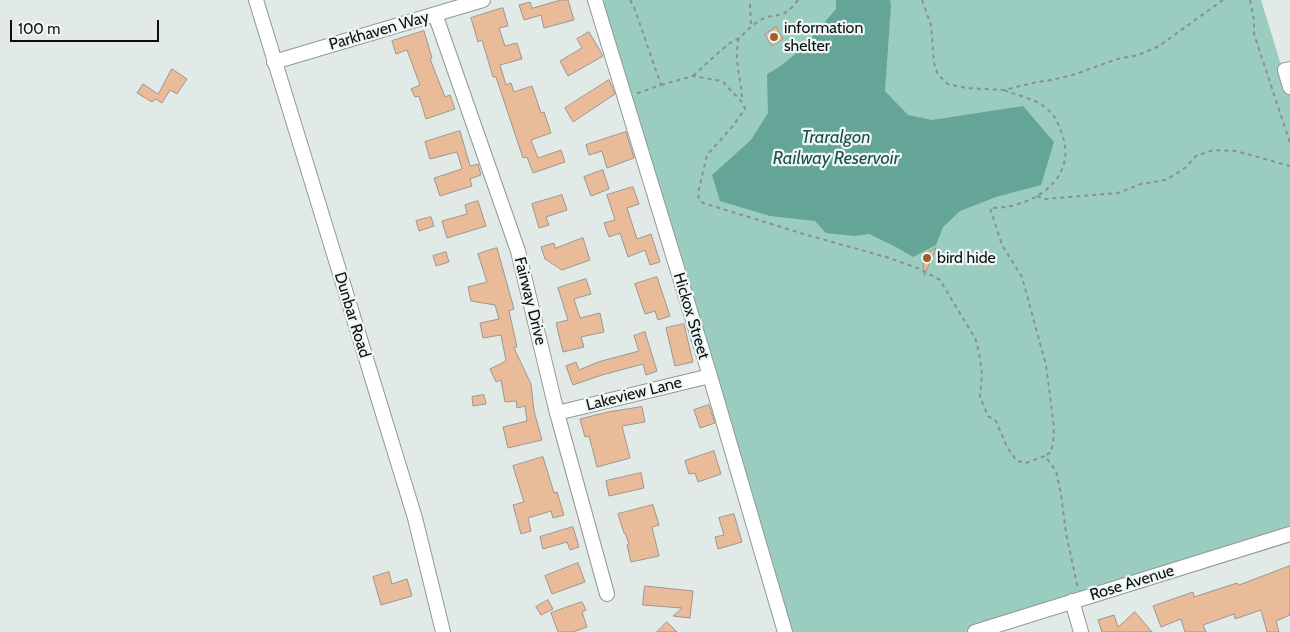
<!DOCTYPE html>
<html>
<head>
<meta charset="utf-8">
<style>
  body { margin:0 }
  #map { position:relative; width:1290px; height:632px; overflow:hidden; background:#e1eae7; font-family:Cabin,sans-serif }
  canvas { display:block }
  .scale { position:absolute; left:10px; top:20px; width:149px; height:22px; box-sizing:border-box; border:2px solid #0d100f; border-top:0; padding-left:6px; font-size:15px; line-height:18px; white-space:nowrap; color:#0d100f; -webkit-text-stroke:4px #eef7f5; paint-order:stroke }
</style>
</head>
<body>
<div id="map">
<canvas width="1290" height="632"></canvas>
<div class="scale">100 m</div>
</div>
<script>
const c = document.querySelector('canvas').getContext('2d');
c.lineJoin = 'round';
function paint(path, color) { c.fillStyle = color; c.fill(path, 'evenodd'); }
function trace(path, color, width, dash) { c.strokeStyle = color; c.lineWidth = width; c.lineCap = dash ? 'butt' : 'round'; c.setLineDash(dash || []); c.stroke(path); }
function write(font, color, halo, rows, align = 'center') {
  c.font = font + ' Cabin,sans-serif'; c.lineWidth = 4.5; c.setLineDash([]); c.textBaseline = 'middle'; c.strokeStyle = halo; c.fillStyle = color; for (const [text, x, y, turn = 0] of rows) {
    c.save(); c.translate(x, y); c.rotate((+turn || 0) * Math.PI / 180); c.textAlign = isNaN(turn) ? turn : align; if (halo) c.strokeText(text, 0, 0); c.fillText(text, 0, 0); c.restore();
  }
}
paint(new Path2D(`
  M 596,0 L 1261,0 L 1290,94 L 1290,532 L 965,632 L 791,632 Z`), '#9bccc0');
paint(new Path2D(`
  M 836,0 L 890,0 L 891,5 L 885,91 L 908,115 L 932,120 L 1023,106 L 1054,142 L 1041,185 L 996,197 L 960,211 L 943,227 L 936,245 L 913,257 L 896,247 L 869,234 L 854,236 L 826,233 L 815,221 L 770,216 L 720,201 L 712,175 L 751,140 L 768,113 L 767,74 C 795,60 815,33 836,9 Z`), '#65a597');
const building = new Path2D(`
  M 561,0 L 568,0 L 574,20 L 544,28 L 541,15 L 524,20 L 519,5 L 530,2 L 532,8 Z
  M 503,8 L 508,26 L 499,28 L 505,46 L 517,43 L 522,59 L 500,65 L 506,85 L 511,83 L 514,92 L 532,86 L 541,113 L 544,112 L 551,133 L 531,140 L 538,158 L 561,150 L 565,162 L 533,173 L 527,157 L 523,158 L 496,77 L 493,77 L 482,40 L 478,42 L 471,18 Z
  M 776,27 L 783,39 L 772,46 L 765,35 Z
  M 424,31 L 432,58 L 430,59 L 445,97 L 450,95 L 455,109 L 426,119 L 419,96 L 415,97 L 411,89 L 420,85 L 407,50 L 396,54 L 392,41 Z
  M 589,32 L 603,56 L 568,76 L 560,61 L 582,48 L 577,39 Z
  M 172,69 L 187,79 L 177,94 L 170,90 L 162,103 L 156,99 L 152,102 L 137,93 L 143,84 L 158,94 Z
  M 609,80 L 615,94 L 573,122 L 565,108 Z
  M 460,131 L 470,166 L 478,164 L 481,175 L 470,179 L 472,186 L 440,196 L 434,178 L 462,169 L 457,152 L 430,159 L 425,142 Z
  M 626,132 L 634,158 L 607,168 L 602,151 L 589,155 L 586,145 Z
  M 603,170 L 609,189 L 591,196 L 584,177 Z
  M 633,187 L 639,204 L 627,208 L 637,239 L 651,234 L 660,262 L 650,265 L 645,250 L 628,257 L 620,233 L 609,237 L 604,223 L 615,220 L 607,195 Z
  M 562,195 L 567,210 L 546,217 L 549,225 L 539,228 L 532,204 Z
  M 478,201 L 486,226 L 447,238 L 442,221 L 467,214 L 465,205 Z
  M 431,217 L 434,226 L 419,231 L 416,221 Z
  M 583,238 L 590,260 L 562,270 L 545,259 L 541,247 L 554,243 L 555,248 Z
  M 497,248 L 514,309 L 509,311 L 517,347 L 514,348 L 531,384 L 534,411 L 542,440 L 508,448 L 503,427 L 527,421 L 525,406 L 517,408 L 516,401 L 505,402 L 501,380 L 496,382 L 490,369 L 506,361 L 501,335 L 483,338 L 480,323 L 499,319 L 495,305 L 471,301 L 468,287 L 487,282 L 478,254 Z
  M 936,248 L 924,276 L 923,256 Z
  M 446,252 L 449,262 L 436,266 L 433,256 Z
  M 657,277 L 670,316 L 658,320 L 655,311 L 645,314 L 635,284 Z
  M 586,279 L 591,294 L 574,299 L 580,318 L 600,313 L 604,332 L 581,337 L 584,347 L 563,352 L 556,323 L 568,320 L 558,288 Z
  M 684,324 L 693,362 L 675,366 L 666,328 Z
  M 645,332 L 657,371 L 646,375 L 643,364 L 602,375 L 573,385 L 566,366 L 576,362 L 579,370 L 598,362 L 639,351 L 634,336 Z
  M 484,395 L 486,404 L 473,406 L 472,397 Z
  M 709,405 L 715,423 L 700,428 L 694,410 Z
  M 642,407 L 645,422 L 622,426 L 630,458 L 597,467 L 589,436 L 585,437 L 580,419 L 608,412 Z
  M 714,451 L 721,474 L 698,482 L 695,473 L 689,474 L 685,461 Z
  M 543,457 L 554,493 L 557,492 L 564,515 L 553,518 L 551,511 L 528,518 L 531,531 L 521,534 L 513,505 L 524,502 L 513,466 Z
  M 641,473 L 644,488 L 609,496 L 606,481 Z
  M 653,505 L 659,525 L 652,527 L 659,556 L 631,562 L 627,545 L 629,544 L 625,533 L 624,533 L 618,514 Z
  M 734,514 L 742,542 L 718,549 L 715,537 L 724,535 L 719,518 Z
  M 573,527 L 579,547 L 570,550 L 567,542 L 543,549 L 540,537 Z
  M 578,563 L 585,582 L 552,594 L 545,576 Z
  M 1290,566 L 1290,615 L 1276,621 L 1279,632 L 1267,632 L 1261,610 L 1235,619 L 1234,614 L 1203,625 L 1206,632 L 1185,632 L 1181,619 L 1161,627 L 1153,606 L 1193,592 L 1194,597 L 1237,583 L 1238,585 Z
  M 389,572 L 392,584 L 407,579 L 412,596 L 381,605 L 373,577 Z
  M 645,586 L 693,591 L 690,618 L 673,616 L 682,608 L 643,605 Z
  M 548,600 L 553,609 L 541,615 L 536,607 Z
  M 582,602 L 586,610 L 582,612 L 587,627 L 573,632 L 558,632 L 551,613 Z
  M 1135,612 L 1152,632 L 1102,632 L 1098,620 L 1114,615 L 1118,627 Z
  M 667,622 L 677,632 L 657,632 Z`);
paint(building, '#e9bb99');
trace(building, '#9c9692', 1);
const minor = new Path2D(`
  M 256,0 L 415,518 L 443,632
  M 595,0 L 710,376 L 785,632
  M 435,14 L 518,251 L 557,413 L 607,594
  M 274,62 L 483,0
  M 1290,69 L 1285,70 L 1290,87
  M 557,413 L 710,376
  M 1072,601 L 1081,632
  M 975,632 L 1290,534`);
trace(minor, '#919896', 16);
trace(new Path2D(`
  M 630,0 L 634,7 L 661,85 L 635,94
  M 922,0 L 931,25 L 934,63 L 938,75 L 948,84 L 966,88 L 1004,90 L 1037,82 L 1052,80 L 1076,74 L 1117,59 L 1138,55 L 1159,46 L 1223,0
  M 1250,0 L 1254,20 L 1254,34 L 1290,143
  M 750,4 L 751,26
  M 739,38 C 733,62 742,78 742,102
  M 693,76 C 704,66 714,56 725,47 C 729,42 736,41 741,36 C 747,31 752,25 759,21 C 776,10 781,23 798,0
  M 661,85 L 693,76 L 722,81 L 742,102 L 745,109 L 732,127 L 707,155 L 698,193 L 699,200 L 703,203 L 807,235 L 886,257 L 920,269 L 940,280 L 975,338 L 979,352 L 982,374 L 980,397 L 988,416 L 996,421 L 1007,447 L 1017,461 L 1026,463 L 1045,456 L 1056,471 L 1061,494 L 1066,533 L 1078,589
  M 1004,90 C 1018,96 1034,98 1046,108 C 1055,115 1058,123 1062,134 C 1079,180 1030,209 990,208 L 1002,245 L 1022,277 L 1046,365 L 1054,427 L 1053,444 L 1051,452 L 1045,456
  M 1037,196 L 1044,199 L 1118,193 L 1141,184 L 1166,180 L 1185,168 L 1196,156 L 1213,150 L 1236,151 L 1290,166`), '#8a908e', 2, [4, 4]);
trace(minor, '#fff', 14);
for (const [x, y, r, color] of [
  [774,37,5,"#9f5f28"],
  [927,258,5,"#9f5f28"]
]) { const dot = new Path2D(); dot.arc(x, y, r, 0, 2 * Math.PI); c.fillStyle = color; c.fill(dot); trace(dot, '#eef7f5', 2); }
write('16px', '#0d100f', '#eef7f5', [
  ["information",784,28],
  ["shelter",784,46],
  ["bird hide",937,258]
], 'left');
write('16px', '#0d100f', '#eef7f5', [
  ["Parkhaven Way",379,31,-16],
  ["Fairway Drive",530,301,76],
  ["Dunbar Road",352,315,73],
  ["Hickox Street",691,316,73],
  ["Lakeview Lane",634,394,-14],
  ["Rose Avenue",1132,583,-17]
]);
write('italic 18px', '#1b5147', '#eef7f5', [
  ["Traralgon",836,138],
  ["Railway Reservoir",836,159]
]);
</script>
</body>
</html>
